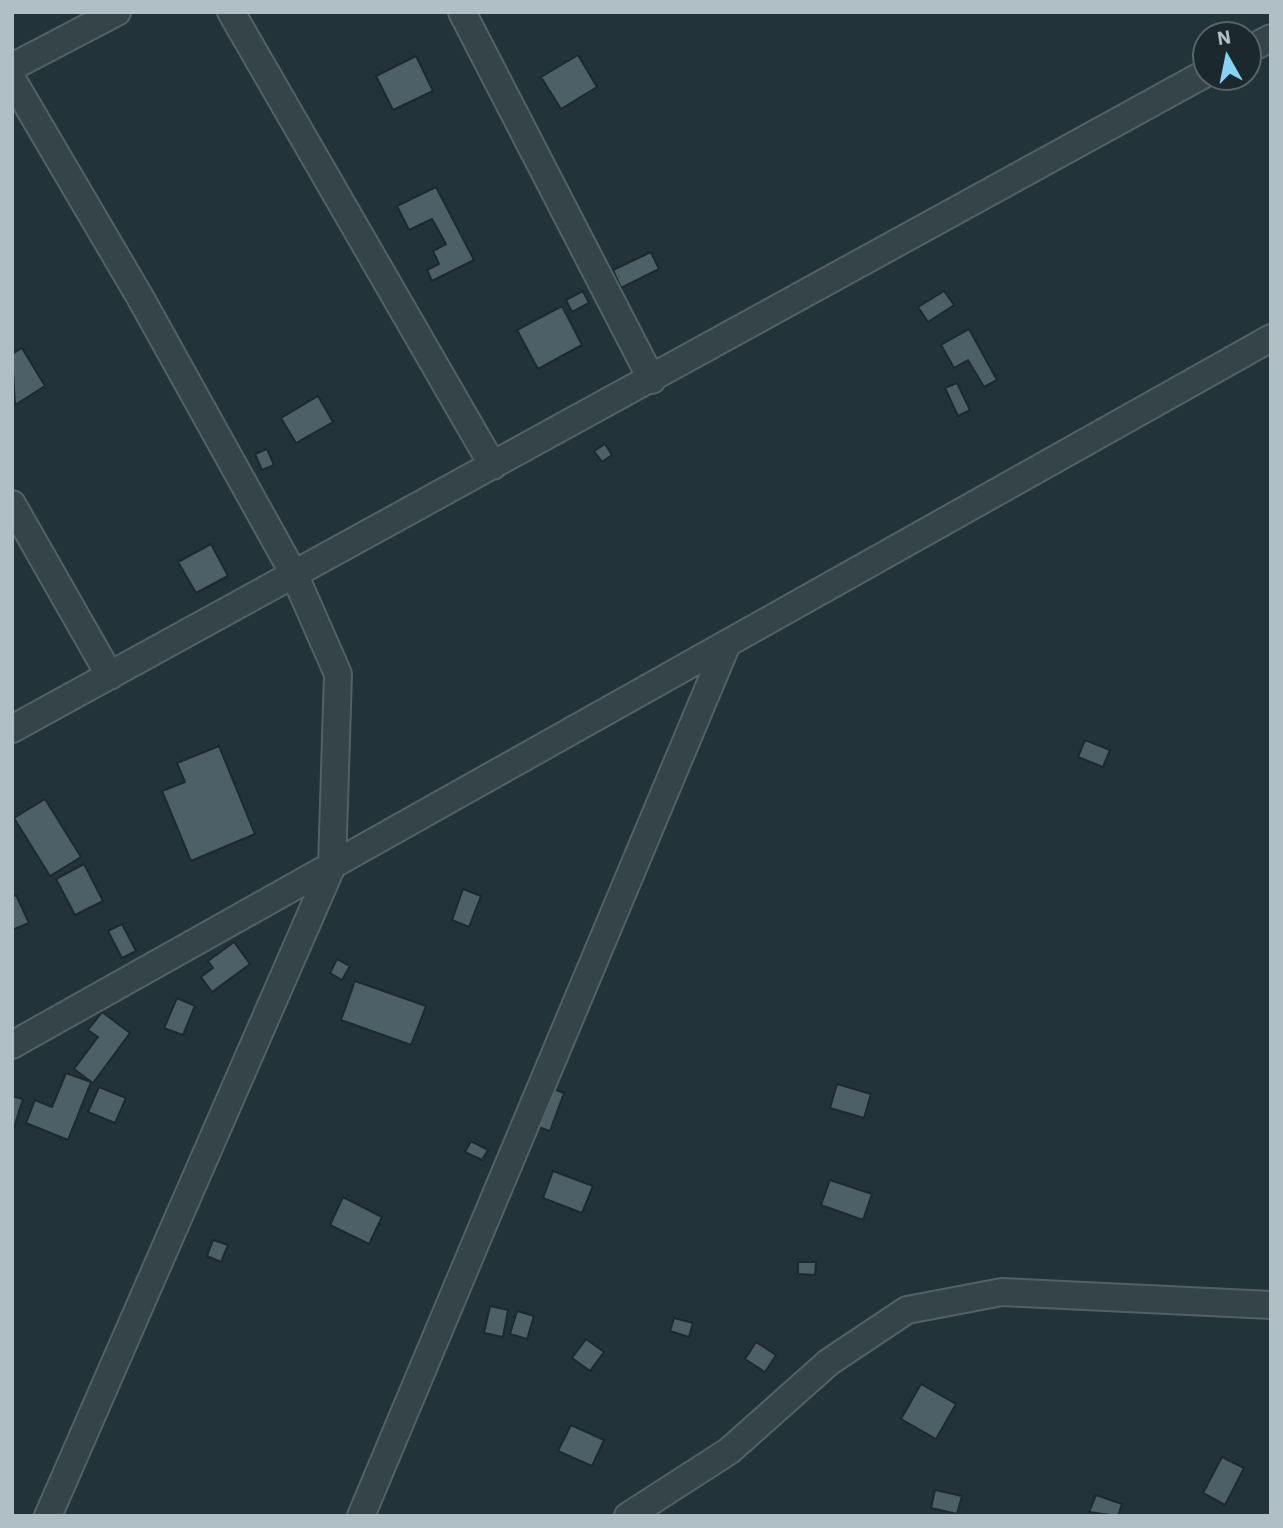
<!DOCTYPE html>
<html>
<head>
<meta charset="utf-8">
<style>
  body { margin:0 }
  #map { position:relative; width:1283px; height:1528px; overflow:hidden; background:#223339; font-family:"IBM Plex Sans",sans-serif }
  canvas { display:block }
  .frame { position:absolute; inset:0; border:14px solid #b0bfc5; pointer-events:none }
  .north { position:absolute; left:1192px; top:21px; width:70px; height:70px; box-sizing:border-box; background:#1b282e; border:2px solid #57646a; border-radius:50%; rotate:351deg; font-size:19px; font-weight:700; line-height:28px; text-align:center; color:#b0bfc5 }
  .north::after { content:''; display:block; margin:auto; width:24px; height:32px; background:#86d3f5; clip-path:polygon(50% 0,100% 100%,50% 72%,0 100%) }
</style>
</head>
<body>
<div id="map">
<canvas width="1283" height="1528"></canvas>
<div class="frame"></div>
<div class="north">N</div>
</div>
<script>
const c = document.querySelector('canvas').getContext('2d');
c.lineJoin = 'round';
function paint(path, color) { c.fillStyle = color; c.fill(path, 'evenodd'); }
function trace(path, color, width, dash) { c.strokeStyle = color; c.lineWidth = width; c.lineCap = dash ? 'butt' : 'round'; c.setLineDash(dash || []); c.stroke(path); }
const building = new Path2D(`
  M 578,55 L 597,87 L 561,109 L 541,77 Z
  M 416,56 L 433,91 L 393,110 L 376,76 Z
  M 436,187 L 474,260 L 432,281 L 427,270 L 439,264 L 433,251 L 446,244 L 432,219 L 409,230 L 397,206 Z
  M 651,252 L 659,269 L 621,288 L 613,270 Z
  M 583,291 L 589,303 L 572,312 L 566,300 Z
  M 944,291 L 954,305 L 928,322 L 918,307 Z
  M 562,306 L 582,345 L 538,369 L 517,330 Z
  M 969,329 L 997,380 L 984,387 L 968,360 L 954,368 L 941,345 Z
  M 22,348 L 45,386 L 15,405 L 12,354 Z
  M 957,383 L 970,410 L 958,416 L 945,388 Z
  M 318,396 L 333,422 L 296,443 L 281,418 Z
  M 605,444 L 612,455 L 602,462 L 594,451 Z
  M 267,449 L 274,465 L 262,470 L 255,454 Z
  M 211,544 L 228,576 L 196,593 L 178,562 Z
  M 1085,740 L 1110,750 L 1103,767 L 1078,757 Z
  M 219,746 L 255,834 L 191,861 L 162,791 L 185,782 L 177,763 Z
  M 45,799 L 81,857 L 50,876 L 14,818 Z
  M 84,864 L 103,901 L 75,915 L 56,879 Z
  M 463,889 L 481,896 L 469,927 L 452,920 Z
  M 16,895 L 29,923 L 12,930 L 12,897 Z
  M 122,924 L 136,951 L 122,958 L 108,931 Z
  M 234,942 L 250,964 L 212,992 L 201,977 L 213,968 L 208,961 Z
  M 337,959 L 350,966 L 342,980 L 330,973 Z
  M 355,981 L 426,1006 L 411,1045 L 341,1020 Z
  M 177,998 L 195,1006 L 183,1035 L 164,1028 Z
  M 102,1012 L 130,1033 L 93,1083 L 74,1069 L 98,1037 L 88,1030 Z
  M 66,1073 L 91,1082 L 68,1140 L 26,1123 L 35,1100 L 52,1107 Z
  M 837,1084 L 871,1094 L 864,1118 L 830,1108 Z
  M 99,1087 L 126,1098 L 115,1123 L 88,1112 Z
  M 551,1088 L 564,1093 L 550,1131 L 538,1127 Z
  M 12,1096 L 23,1099 L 13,1130 L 12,1130 Z
  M 471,1141 L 488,1150 L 482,1160 L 465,1152 Z
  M 553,1171 L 593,1186 L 582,1213 L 543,1198 Z
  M 830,1180 L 872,1194 L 863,1220 L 821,1205 Z
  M 343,1197 L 382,1217 L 369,1244 L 330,1225 Z
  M 213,1240 L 228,1245 L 221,1262 L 207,1256 Z
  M 798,1262 L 816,1262 L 815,1275 L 798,1274 Z
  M 490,1306 L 508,1310 L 503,1337 L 484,1333 Z
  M 517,1311 L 534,1316 L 527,1339 L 510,1334 Z
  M 674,1318 L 693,1323 L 689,1337 L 670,1331 Z
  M 586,1339 L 604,1352 L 590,1371 L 572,1358 Z
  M 756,1342 L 776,1355 L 765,1372 L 745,1359 Z
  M 921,1384 L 956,1404 L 936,1439 L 901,1419 Z
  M 571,1425 L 604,1440 L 592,1466 L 558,1451 Z
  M 1222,1457 L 1244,1468 L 1225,1505 L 1203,1493 Z
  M 935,1490 L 962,1496 L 957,1514 L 931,1508 Z
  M 1096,1495 L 1122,1504 L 1118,1516 L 1089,1512 Z`);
paint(building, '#4d6067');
trace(building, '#1d2a30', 2);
const street = new Path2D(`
  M 231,12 L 493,466
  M 462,12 L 652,380
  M 1248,50 L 1271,38
  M 12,67 L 117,12
  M 12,79 L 140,297 L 295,576 L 338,674 L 332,866 L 48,1516
  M 12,504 L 110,676
  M 12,729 L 1206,73
  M 12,1045 L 1271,338
  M 361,1516 L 727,644
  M 628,1516 L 729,1451 L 829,1362 L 907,1310 L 1002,1292 L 1271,1305`);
trace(street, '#536167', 30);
trace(street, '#354449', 26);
</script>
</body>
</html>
